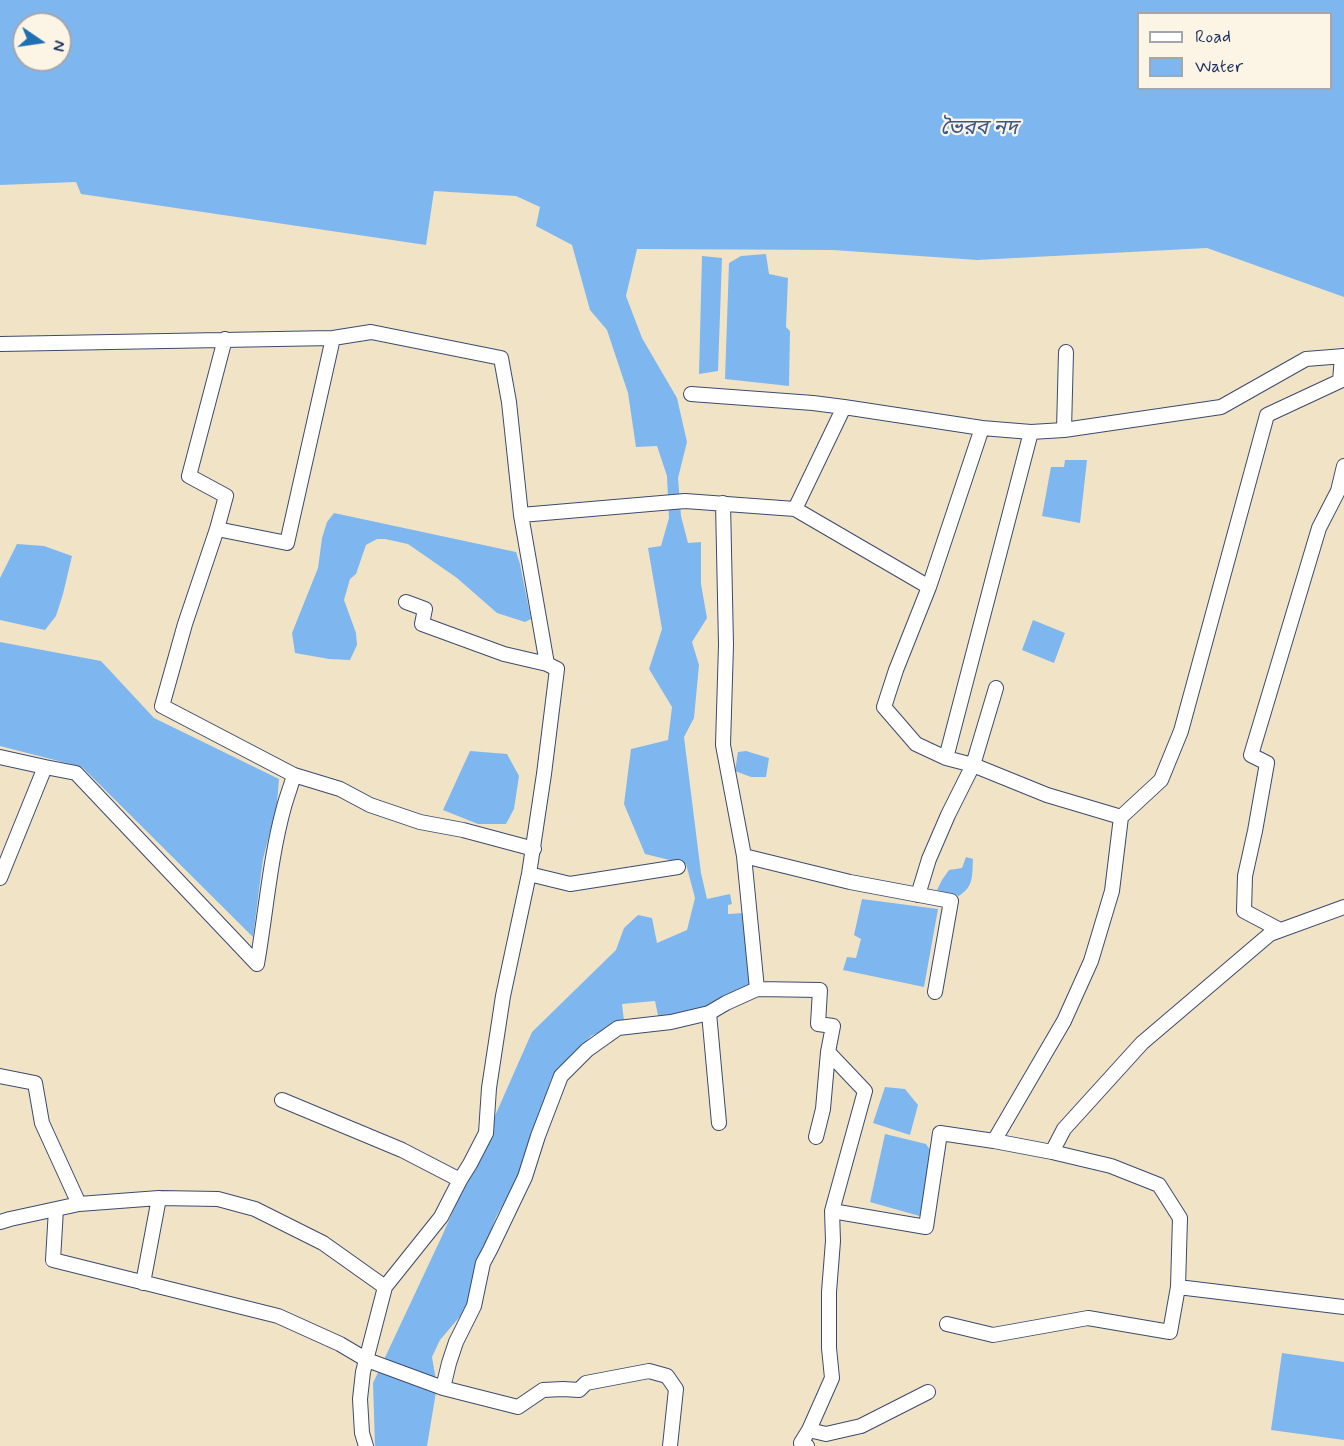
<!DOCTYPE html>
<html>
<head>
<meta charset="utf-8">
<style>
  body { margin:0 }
  #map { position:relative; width:1344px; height:1446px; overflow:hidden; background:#f1e4c6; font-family:Mynerve,sans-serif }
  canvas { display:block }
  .legend { position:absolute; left:1137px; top:12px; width:195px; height:78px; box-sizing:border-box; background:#fcf5e5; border:2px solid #a2a6af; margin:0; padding:8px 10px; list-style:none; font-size:18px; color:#1b2f5e }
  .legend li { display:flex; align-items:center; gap:12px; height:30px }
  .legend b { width:30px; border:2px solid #a2a6af }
  .north { position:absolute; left:12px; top:12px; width:60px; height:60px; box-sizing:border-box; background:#fcf5e5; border:2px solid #a2a6af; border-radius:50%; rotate:103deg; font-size:16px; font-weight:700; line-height:24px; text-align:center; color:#1b2f5e }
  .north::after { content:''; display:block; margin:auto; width:21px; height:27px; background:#1f6fb2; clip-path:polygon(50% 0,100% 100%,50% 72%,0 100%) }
</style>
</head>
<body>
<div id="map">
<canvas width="1344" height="1446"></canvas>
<ul class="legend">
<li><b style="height:8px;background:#fff"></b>Road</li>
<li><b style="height:16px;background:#7eb7ef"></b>Water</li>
</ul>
<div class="north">N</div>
</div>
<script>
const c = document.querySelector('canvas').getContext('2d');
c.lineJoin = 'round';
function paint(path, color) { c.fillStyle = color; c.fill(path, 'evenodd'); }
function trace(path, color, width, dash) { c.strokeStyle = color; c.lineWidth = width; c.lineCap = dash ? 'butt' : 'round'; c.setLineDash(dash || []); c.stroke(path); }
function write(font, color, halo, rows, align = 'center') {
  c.font = font + ' Mynerve,"Noto Sans Bengali",sans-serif'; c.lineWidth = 4.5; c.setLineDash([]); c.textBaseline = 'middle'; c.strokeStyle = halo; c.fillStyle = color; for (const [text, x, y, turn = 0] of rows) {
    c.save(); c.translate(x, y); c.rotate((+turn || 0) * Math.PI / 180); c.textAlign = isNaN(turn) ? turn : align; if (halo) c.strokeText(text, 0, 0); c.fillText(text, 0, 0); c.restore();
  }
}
paint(new Path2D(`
  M 0,0 L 1344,0 L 1344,297 L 1207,248 L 977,260 L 833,250 L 637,249 L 626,296 L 642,338 L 677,398 L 687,442 L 678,478 L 681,516 L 688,543 L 701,542 L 701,584 L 707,618 L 692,642 L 699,665 L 694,718 L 684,737 L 701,873 L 707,899 L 730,894 L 732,904 L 728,905 L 728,914 L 744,913 L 750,987 L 729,999 L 707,1006 L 659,1020 L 655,1001 L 622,1004 L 624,1021 L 591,1036 L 551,1079 L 522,1171 L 496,1217 L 470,1289 L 468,1307 L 440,1340 L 432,1357 L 437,1386 L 427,1446 L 375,1446 L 373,1383 L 442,1236 L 532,1032 L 616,950 L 624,928 L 638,915 L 652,918 L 657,943 L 687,930 L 695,898 L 686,864 L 645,854 L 624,804 L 631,749 L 668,740 L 672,707 L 649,669 L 662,629 L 648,548 L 661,546 L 669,518 L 667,476 L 657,446 L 636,447 L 628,393 L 607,330 L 590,310 L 572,245 L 536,226 L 540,207 L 516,196 L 434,191 L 426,245 L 81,194 L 76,182 L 0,185 ZM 1138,14 L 1330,14 L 1330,88 L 1138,88 ZM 24,24 L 60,24 L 60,60 L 24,60 Z
  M 766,254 L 769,274 L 788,278 L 786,327 L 790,331 L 789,386 L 725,379 L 729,263 L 741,256 Z
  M 702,256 L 722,258 L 718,371 L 699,374 Z
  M 1065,460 L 1087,460 L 1080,523 L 1042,516 L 1051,467 L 1064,467 Z
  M 334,513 L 516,552 L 520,564 L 531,619 L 525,622 L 497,613 L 457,578 L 408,544 L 385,539 L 377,539 L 366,545 L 356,574 L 350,579 L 344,600 L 356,633 L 357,645 L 350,660 L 329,659 L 295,653 L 292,633 L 318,568 L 322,538 L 327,522 Z
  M 17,544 L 44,546 L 72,556 L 63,594 L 56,616 L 45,630 L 0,620 L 0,578 Z
  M 1033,620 L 1065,633 L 1054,663 L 1022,650 Z
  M 0,642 L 101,661 L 154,718 L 279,779 L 277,804 L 263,859 L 253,937 L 82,767 L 0,746 Z
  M 470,751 L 507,754 L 519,776 L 514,809 L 506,824 L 478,824 L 443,810 Z
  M 746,751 L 769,758 L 766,777 L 751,777 L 735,771 L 738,752 Z
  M 966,857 L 973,859 C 972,876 974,886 959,896 L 937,890 L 942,880 L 949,870 L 962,868 Z
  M 862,899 L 938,909 L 924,987 L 843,970 L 847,957 L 856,958 L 861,939 L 854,935 Z
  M 885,1087 L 905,1089 L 918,1105 L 910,1135 L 873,1123 Z
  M 885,1134 L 926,1144 L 931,1151 L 923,1217 L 870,1202 Z
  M 1282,1353 L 1344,1362 L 1344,1440 L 1271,1430 Z`), '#7eb7ef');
const minor = new Path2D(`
  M 225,339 L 189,476 L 226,496 L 217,529 L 185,624 L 162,706 L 294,775 L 340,789 L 370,805 L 420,822 L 463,830 L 534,849
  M 0,344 L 333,338 L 371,332 L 501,358 L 509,402 L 521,515 L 685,501 L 795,509 L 844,407 L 982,428 L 1031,432 L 1064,430 L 1221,407 L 1306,359 L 1344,356
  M 691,394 L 813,403 L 844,407
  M 982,428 L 929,587 L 896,670 L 884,707 L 916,744 L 946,758 L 973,765 L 1047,795 L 1121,817
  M 1064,430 L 1066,352
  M 795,509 L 929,587
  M 521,515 L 547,664 L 557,669 L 544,774 L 529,874 L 570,884 L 678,867
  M 217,529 L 287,543 L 333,338
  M 406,602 L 425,609 L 422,624 L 504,654 L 547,664
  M 0,757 L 45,767 L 0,878
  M 946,758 L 1031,432
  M 45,767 L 76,773 L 257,964
  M 744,856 L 850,882 L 951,901 L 935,992
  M 918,895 L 929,859 L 948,815 L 973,765 L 996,688
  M 1344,907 L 1270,934 L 1142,1043 L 1064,1129 L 1052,1152 L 1111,1166 L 1159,1185 L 1180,1218 L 1178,1287 L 1344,1307
  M 1280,930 L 1244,911 L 1245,876 L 1255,831 L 1267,763 L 1251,755 L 1319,528 L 1338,491 L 1344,466
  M 257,964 C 266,912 270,858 284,807 C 287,796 291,786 294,775
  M 757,989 L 820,990 L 818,1024 L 833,1026 L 828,1052 L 865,1091 L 832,1211 L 926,1227 L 940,1133 L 994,1141 L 1052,1152
  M 709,1013 L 719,1123
  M 0,1076 L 35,1083 L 42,1123 L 79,1204 L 10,1219 L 0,1222
  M 282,1100 L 402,1150 L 460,1180 L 470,1164 L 486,1133 L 489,1088 L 503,996 L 529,874
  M 816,1137 L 823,1109 L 828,1052
  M 994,1141 L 1064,1021 L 1091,961 L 1112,891 L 1121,817 L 1161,780 L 1181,731 L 1267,415 L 1340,381 L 1342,356
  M 79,1204 L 159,1198 L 218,1199 L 255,1209 L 323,1243 L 385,1287
  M 56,1209 L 53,1260 L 278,1316 L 340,1344 L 367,1360 L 443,1388 L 518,1407 L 543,1390 L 563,1389 L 579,1390 L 586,1383 L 649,1371 L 667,1376 L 676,1389 L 670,1446
  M 832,1211 L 833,1241 L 829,1292 L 829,1348 L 832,1378 L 809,1430 L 826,1434 L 861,1426 L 928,1392
  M 143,1283 L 159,1198
  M 947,1324 L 993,1335 L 1088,1318 L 1170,1332 L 1178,1287
  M 443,1388 L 449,1363 L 456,1342 L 474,1306 L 483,1263 L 490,1250 L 525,1177 L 538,1136 L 561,1076 L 587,1050 L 618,1028 L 671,1022 L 709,1013 L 726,1003 L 757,989 L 744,856 L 723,745 L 726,645 L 723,503
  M 366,1446 L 362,1433 L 360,1399 L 363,1372 L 385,1287 L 441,1217 L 460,1180
  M 807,1446 L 801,1443 L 809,1430`);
trace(minor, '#3b4a6e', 16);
trace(minor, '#fff', 14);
write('italic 21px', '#39588a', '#fcf5e5', [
  ["ভৈরব নদ",979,130]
]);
</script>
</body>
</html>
